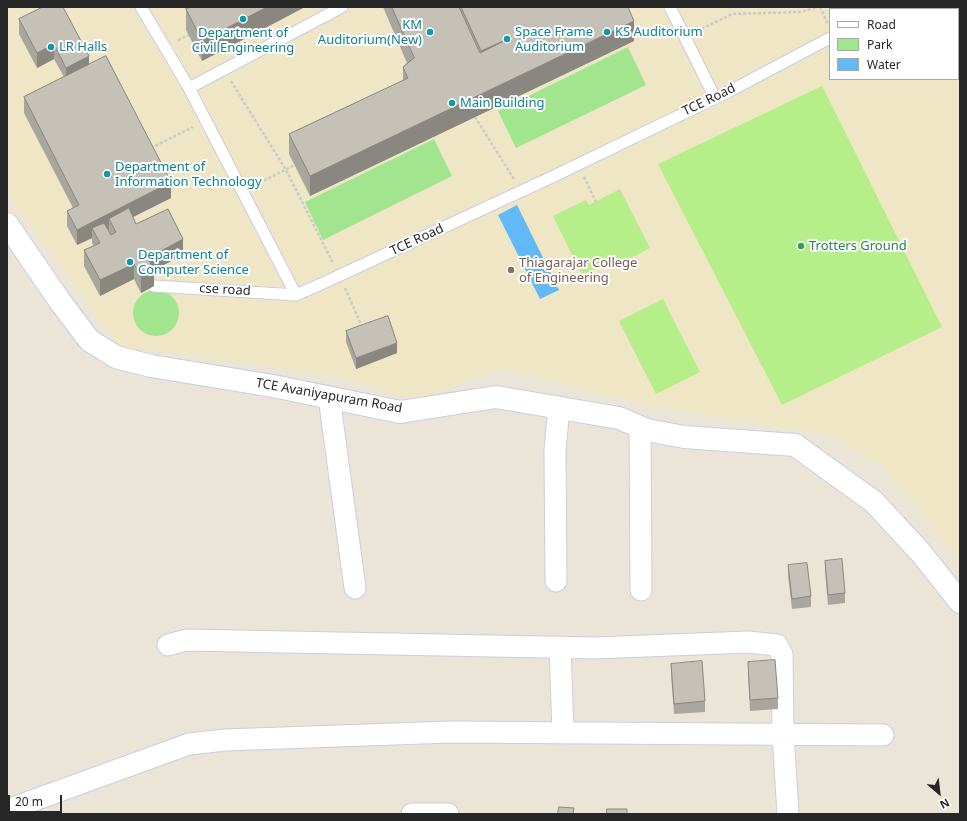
<!DOCTYPE html>
<html>
<head>
<meta charset="utf-8">
<style>
  body { margin:0 }
  #map { position:relative; width:967px; height:821px; overflow:hidden; background:#ebe5d7; font-family:"Noto Sans",sans-serif }
  canvas { display:block }
  .frame { position:absolute; inset:0; border:8px solid #272727; pointer-events:none }
  .legend { position:absolute; left:829px; top:8px; width:130px; height:72px; box-sizing:border-box; background:#fff; border:1px solid #a9a9a9; margin:0; padding:5px 7px; list-style:none; font-size:12px; color:#272727 }
  .legend li { display:flex; align-items:center; gap:8px; height:20px }
  .legend b { width:20px; border:1px solid #a9a9a9 }
  .north { position:absolute; left:919px; top:773px; width:40px; height:40px; -webkit-text-stroke:3px #fff; paint-order:stroke; rotate:152deg; font-size:11px; font-weight:700; line-height:16px; text-align:center; color:#272727 }
  .north::after { content:''; display:block; margin:auto; width:14px; height:18px; background:#272727; clip-path:polygon(50% 0,100% 100%,50% 72%,0 100%) }
  .scale { position:absolute; left:8px; top:795px; width:54px; height:18px; box-sizing:border-box; border:2px solid #272727; border-top:0; padding-left:5px; font-size:12px; line-height:14px; white-space:nowrap; color:#272727; -webkit-text-stroke:3px #fff; paint-order:stroke }
</style>
</head>
<body>
<div id="map">
<canvas width="967" height="821"></canvas>
<div class="frame"></div>
<ul class="legend">
<li><b style="height:5px;background:#fff"></b>Road</li>
<li><b style="height:11px;background:#a1e68f"></b>Park</li>
<li><b style="height:11px;background:#61baf5"></b>Water</li>
</ul>
<div class="north">N</div>
<div class="scale">20 m</div>
</div>
<script>
const c = document.querySelector('canvas').getContext('2d');
c.lineJoin = 'round';
function paint(path, color) { c.fillStyle = color; c.fill(path, 'evenodd'); }
function trace(path, color, width, dash) { c.strokeStyle = color; c.lineWidth = width; c.lineCap = dash ? 'butt' : 'round'; c.setLineDash(dash || []); c.stroke(path); }
function write(font, color, halo, rows, align = 'center') {
  c.font = font + ' "Noto Sans",sans-serif'; c.lineWidth = 4; c.setLineDash([]); c.textBaseline = 'middle'; c.strokeStyle = halo; c.fillStyle = color; for (const [text, x, y, turn = 0] of rows) {
    c.save(); c.translate(x, y); c.rotate((+turn || 0) * Math.PI / 180); c.textAlign = isNaN(turn) ? turn : align; if (halo) c.strokeText(text, 0, 0); c.fillText(text, 0, 0); c.restore();
  }
}
paint(new Path2D(`
  M 7,7 L 960,7 L 960,560 L 884,468 L 831,435 L 641,404 L 503,368 L 417,400 L 342,377 L 118,345 L 7,194 ZM 830,9 L 958,9 L 958,79 L 830,79 Z`), '#eee6c4');
paint(new Path2D(`
  M 628,47 L 646,85 L 516,148 L 498,111 Z
  M 434,139 L 452,176 L 323,240 L 305,202 Z
  M133 313a23 23 0 1 1 46 0a23 23 0 1 1-46 0Z`), '#a1e68f');
paint(new Path2D(`
  M 822,86 L 942,327 L 782,405 L 658,164 Z
  M 620,189 L 650,248 L 619,264 L 615,259 L 582,275 L 553,216 L 586,200 L 589,205 Z
  M 663,299 L 700,372 L 656,394 L 619,321 Z`), '#b6ee89');
paint(new Path2D(`
  M 517,205 L 559,290 L 540,299 L 498,215 Z`), '#61baf5');
const lane = new Path2D(`
  M 141,7 L 189,88 L 296,295 L 321,284 L 552,177 L 728,92 L 830,38
  M 670,7 L 715,98
  M 886,9 L 890,7
  M 189,88 L 342,7
  M 154,286 L 296,295`);
const street = new Path2D(`
  M 329,397 L 355,588
  M 640,427 L 641,590
  M 556,581 L 555,451 L 559,407
  M 168,645 L 186,640 L 595,648 L 748,642 L 777,645 L 782,654 L 783,734 L 788,814
  M 560,647 L 563,733
  M 7,810 L 189,744 L 225,740 L 450,732 L 883,735
  M 412,814 L 448,814`);
const secondary = new Path2D(`
  M 7,224 L 59,300 L 89,340 L 116,357 L 151,366 L 273,386 L 400,412 L 496,397 L 619,418 L 647,430 L 684,437 L 795,445 L 874,502 L 921,553 L 960,602`);
trace(lane, '#cccde1', 13);
trace(street, '#cccde1', 23);
trace(secondary, '#cccde1', 24);
trace(new Path2D(`
  M 820,7 L 828,24
  M 697,31 L 732,14 L 800,12 L 818,7
  M 178,40 L 191,34
  M 231,81 L 286,170 L 333,263
  M 475,117 L 514,179
  M 151,148 L 193,127
  M 584,177 L 596,202
  M 255,185 L 297,164
  M 345,288 L 363,329`), '#cbcbcb', 2.5, [3, 2]);
trace(lane, '#fff', 11);
trace(street, '#fff', 21);
trace(secondary, '#fff', 22);
paint(new Path2D(`
  M 191,7 L 305,7 L 202,61 L 186,30 L 186,9 Z
  M 383,7 L 628,7 L 634,41 L 310,196 L 289,154 L 289,134 L 403,81 L 403,67 L 407,63 Z
  M 19,19 L 89,65 L 171,198 L 133,217 L 136,224 L 183,255 L 154,270 L 154,286 L 141,293 L 134,279 L 100,296 L 84,266 L 84,250 L 94,246 L 92,243 L 92,238 L 77,245 L 67,226 L 67,211 L 73,208 L 24,113 L 24,97 L 64,77 L 54,59 L 37,68 L 19,34 Z
  M 346,331 L 397,353 L 356,369 L 346,342 Z
  M 825,561 L 845,593 L 845,603 L 828,605 L 825,571 Z
  M 788,565 L 811,596 L 811,607 L 792,609 L 788,575 Z
  M 748,662 L 778,698 L 778,709 L 750,711 L 748,672 Z
  M 671,664 L 705,701 L 705,712 L 674,714 L 671,674 Z`), '#a9a69d');
paint(new Path2D(`
  M 267,7 L 305,7 L 202,61 L 202,41 Z
  M 634,21 L 634,41 L 310,196 L 310,176 Z
  M 512,37 L 481,71 L 481,51 Z
  M 54,44 L 54,59 L 37,68 L 37,53 Z
  M 89,56 L 89,71 L 66,83 L 66,68 Z
  M 171,182 L 171,198 L 113,227 L 109,219 L 109,229 L 96,236 L 92,228 L 92,238 L 77,245 L 77,230 Z
  M 183,239 L 183,255 L 148,273 L 148,258 Z
  M 134,264 L 134,279 L 100,296 L 100,280 Z
  M 154,271 L 154,286 L 141,293 L 141,277 Z
  M 397,343 L 397,353 L 356,369 L 356,358 Z`), '#8a8780');
const building = new Path2D(`
  M 43,7 L 63,7 L 89,56 L 66,68 L 54,44 L 37,53 L 19,19 Z
  M 191,7 L 267,7 L 202,41 L 186,9 Z
  M 392,7 L 459,7 L 480,53 L 512,37 L 481,51 L 461,7 L 628,7 L 634,21 L 310,176 L 289,134 L 408,78 L 403,67 L 414,58 Z
  M 106,56 L 171,182 L 77,230 L 67,211 L 79,205 L 24,97 Z
  M 129,208 L 136,224 L 168,209 L 183,239 L 148,258 L 154,271 L 141,277 L 134,264 L 100,280 L 84,250 L 100,243 L 92,228 L 104,223 L 111,235 L 116,232 L 109,219 Z
  M 388,316 L 397,343 L 356,358 L 346,331 Z
  M 842,559 L 845,593 L 828,595 L 825,561 Z
  M 807,563 L 811,596 L 792,599 L 788,565 Z
  M 775,660 L 778,698 L 750,700 L 748,662 Z
  M 702,661 L 705,701 L 674,704 L 671,664 Z
  M 559,807 L 574,808 L 573,814 L 558,814 Z
  M 607,809 L 627,809 L 627,814 L 607,814 Z`);
paint(building, '#c5c1b7');
trace(building, '#8a8780', 1);
for (const [x, y, r, color] of [
  [243,19,4,"#0f9aa8"],
  [430,32,4,"#0f9aa8"],
  [607,32,4,"#0f9aa8"],
  [507,39,4,"#0f9aa8"],
  [51,47,4,"#0f9aa8"],
  [452,103,4,"#0f9aa8"],
  [107,174,4,"#0f9aa8"],
  [801,246,4,"#2e9e5b"],
  [130,262,4,"#0f9aa8"],
  [511,270,4,"#8d6e63"]
]) { const dot = new Path2D(); dot.arc(x, y, r, 0, 2 * Math.PI); c.fillStyle = color; c.fill(dot); trace(dot, '#fff', 1.5); }
write('13px', '#0d838f', '#fff', [
  ["KM",422,25,"right"],
  ["Auditorium(New)",422,40,"right"],
  ["Space Frame",515,32],
  ["Auditorium",515,47],
  ["KS Auditorium",615,32],
  ["Department of",243,33,"center"],
  ["Civil Engineering",243,48,"center"],
  ["LR Halls",59,47],
  ["Main Building",460,103],
  ["Department of",115,167],
  ["Information Technology",115,182],
  ["Department of",138,255],
  ["Computer Science",138,270]
], 'left');
write('13px', '#272727', '#fff', [
  ["TCE Road",709,100,-26],
  ["TCE Road",417,240,-25],
  ["cse road",225,290,3],
  ["TCE Avaniyapuram Road",329,396,10]
]);
write('13px', '#27864d', '#fff', [
  ["Trotters Ground",809,246]
], 'left');
write('13px', '#785e54', '#fff', [
  ["Thiagarajar College",519,263],
  ["of Engineering",519,278]
], 'left');
</script>
</body>
</html>
